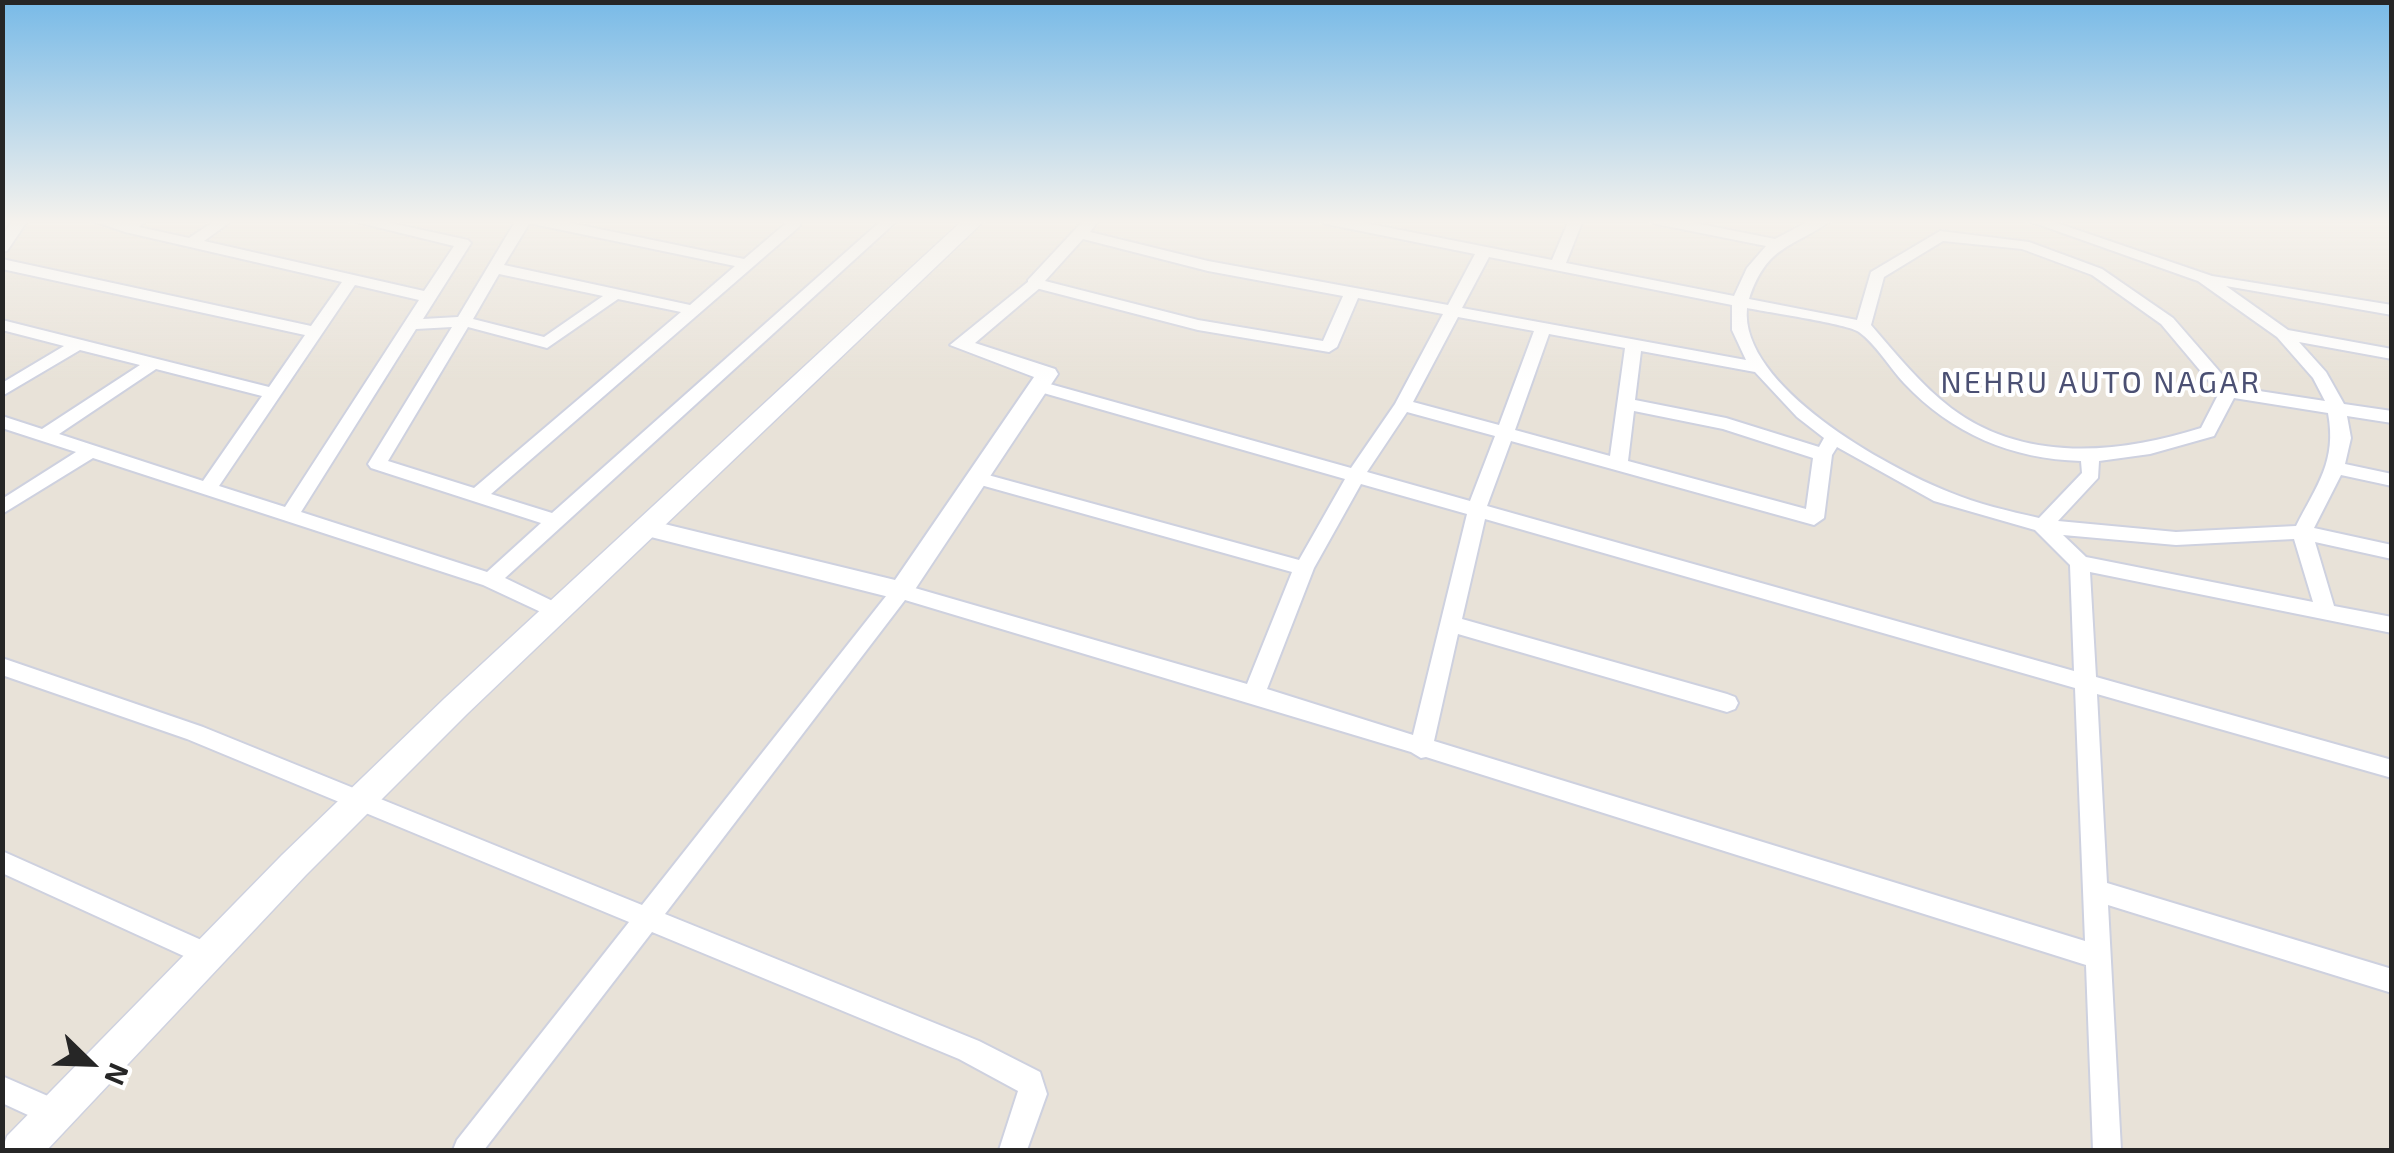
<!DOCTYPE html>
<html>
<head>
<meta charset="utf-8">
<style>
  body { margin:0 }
  #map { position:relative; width:2394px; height:1153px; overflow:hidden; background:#e8e2d8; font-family:"Exo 2",sans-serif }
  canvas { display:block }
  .frame { position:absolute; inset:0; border:5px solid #262626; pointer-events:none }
  .north { position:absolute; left:40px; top:1013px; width:100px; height:100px; -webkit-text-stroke:8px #fff; paint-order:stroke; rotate:113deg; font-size:28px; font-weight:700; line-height:40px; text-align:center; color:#262626 }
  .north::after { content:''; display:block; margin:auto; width:35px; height:45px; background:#262626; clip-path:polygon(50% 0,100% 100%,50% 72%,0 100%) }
</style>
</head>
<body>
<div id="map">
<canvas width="2394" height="1153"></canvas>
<div class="frame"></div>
<div class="north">N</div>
</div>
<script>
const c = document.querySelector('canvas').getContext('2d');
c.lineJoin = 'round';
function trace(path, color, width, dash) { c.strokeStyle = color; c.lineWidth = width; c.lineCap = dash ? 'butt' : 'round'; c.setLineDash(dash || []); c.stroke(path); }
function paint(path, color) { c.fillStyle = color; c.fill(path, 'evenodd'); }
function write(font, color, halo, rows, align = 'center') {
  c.font = font + ' "Exo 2",sans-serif'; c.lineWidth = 8; c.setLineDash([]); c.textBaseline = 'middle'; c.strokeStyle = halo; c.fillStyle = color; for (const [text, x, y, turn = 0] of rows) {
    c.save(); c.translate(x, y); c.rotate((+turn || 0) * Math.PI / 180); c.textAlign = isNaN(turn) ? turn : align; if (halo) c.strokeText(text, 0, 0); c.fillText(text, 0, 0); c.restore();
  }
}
const minor = new Path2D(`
  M 13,220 L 28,220 L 7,251 L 2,252 L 2,236 Z
  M 90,220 L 123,223 L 147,220 L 139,227 L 189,238 L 216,220 L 233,220 L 204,241 L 424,291 L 454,246 L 348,220 L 377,220 L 468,240 L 471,243 L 423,319 L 458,317 L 516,220 L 556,220 L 744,259 L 785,224 L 780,220 L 800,220 L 800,226 L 491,494 L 552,513 L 882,220 L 898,220 L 505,578 L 565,607 L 568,612 L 565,617 L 558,620 L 483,585 L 93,458 L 2,514 L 2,499 L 76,452 L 2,428 L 2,416 L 42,429 L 140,365 L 80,350 L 2,396 L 2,383 L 64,346 L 2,330 L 2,320 L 269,387 L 305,335 L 2,269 L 2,259 L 311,326 L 342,282 L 125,232 ZM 529,224 L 533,224 L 735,266 L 690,305 L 504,265 ZM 499,274 L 603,296 L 544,337 L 473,319 ZM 355,285 L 419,300 L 285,507 L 219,486 ZM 618,299 L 681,312 L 474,488 L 388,461 L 468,327 L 547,348 ZM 452,327 L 368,464 L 371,468 L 541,523 L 487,572 L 301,512 L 416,329 ZM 156,369 L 262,396 L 203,481 L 59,434 Z
  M 1084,220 L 1099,220 L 1090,232 L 1208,261 L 1448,305 L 1475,254 L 1326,224 L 1319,220 L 1350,220 L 1552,260 L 1569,220 L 1583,220 L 1566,263 L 1734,296 L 1747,268 L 1766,246 L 1656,224 L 1649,220 L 1680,220 L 1775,239 L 1811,220 L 1832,220 C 1793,248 1767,244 1749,299 L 1857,320 L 1871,272 L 1940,231 L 2029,242 L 2102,269 L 2173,318 L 2233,387 L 2325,401 L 2313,378 L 2277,337 L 2198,281 L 2026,220 L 2048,220 L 2212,276 L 2392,305 L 2392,315 L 2226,286 L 2288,330 L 2392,349 L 2392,359 L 2299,342 L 2326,372 L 2344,404 L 2392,411 L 2392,423 L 2347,416 L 2351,438 L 2345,464 L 2392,474 L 2392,486 L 2341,475 L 2314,528 L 2392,545 L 2392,559 L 2315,542 L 2334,606 L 2392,617 L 2392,633 L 2090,572 L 2096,677 L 2392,760 L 2392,778 L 2097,694 L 2107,883 L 2392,969 L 2392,993 L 2108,905 L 2121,1150 L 2093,1150 L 2086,965 L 1426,757 L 1421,758 L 1411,752 L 905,600 L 665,914 L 979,1041 L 1040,1072 L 1047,1094 L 1027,1150 L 999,1150 L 1018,1091 L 959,1059 L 652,932 L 484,1150 L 453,1150 L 457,1140 L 629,922 L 187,739 L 2,675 L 2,658 L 203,727 L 642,905 L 894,586 L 901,584 L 1247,684 L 1292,572 L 970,482 L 968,478 L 977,472 L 1299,560 L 1345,479 L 1033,390 L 1030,386 L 1039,381 L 1351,468 L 1395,404 L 1443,314 L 1358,298 L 1337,347 L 1329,352 L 1198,330 L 1028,286 L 1028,280 ZM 1083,239 L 1208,271 L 1343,296 L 1323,341 L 1198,320 L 1045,281 ZM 1943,241 L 2022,249 L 2092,275 L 2161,324 L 2219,393 L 2201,428 C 2119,454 2024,463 1951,408 C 1921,385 1896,354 1871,325 L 1884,277 ZM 1489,257 L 1732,305 L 1732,330 L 1746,360 L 1462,308 ZM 1747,308 C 1766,312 1849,324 1859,332 C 1876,344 1890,368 1904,383 C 1952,434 2012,459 2081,461 L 2082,473 L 2039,518 C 2008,511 1978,504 1949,492 C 1888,468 1739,386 1747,308 ZM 1458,317 L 1534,331 L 1499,425 L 1413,402 ZM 1549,334 L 1625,348 L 1610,456 L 1515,430 ZM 1641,351 L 1755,372 L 1797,417 L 1824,438 L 1819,447 L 1726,418 L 1635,400 ZM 2234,398 L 2328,413 C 2337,461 2317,485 2296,526 L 2176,532 L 2058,521 L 2098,478 L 2099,461 L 2150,454 L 2214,436 ZM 1634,411 L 1723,429 L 1813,458 L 1806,509 L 1628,461 ZM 1407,412 L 1495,436 L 1470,501 L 1367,472 ZM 1511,441 L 1814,525 L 1824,518 L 1832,455 L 1837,447 L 1934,501 L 2035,530 L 2070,565 L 2074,671 L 1487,506 ZM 1361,484 L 1467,514 L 1413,735 L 1267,689 L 1314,568 ZM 1485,519 L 2075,688 L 2085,941 L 1434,741 L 1458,634 L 1727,712 L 1735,709 L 1738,703 L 1735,697 L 1727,694 L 1462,619 ZM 2063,535 L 2176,545 L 2294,539 L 2313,602 L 2086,557 Z
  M 2,851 L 217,947 L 221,955 L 217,963 L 208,967 L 199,963 L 2,873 Z
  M 2,1076 L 66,1104 L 70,1114 L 66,1124 L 56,1128 L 2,1103 Z`);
const tertiary = new Path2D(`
  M 1034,277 L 1044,283 L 1041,287 L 975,343 L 1055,369 L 1058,374 L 910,597 L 901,600 L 639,534 L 636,528 L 639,522 L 648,520 L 895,580 L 1034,377 L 950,345 Z`);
const secondary = new Path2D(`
  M 963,220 L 985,220 L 467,714 L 306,875 L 47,1150 L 2,1150 L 7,1136 L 282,855 L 445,698 Z`);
trace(minor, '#ced1df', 4);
trace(tertiary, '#ced1df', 4);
trace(secondary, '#ced1df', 3);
paint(minor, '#fff');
paint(tertiary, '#fff');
paint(secondary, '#fff');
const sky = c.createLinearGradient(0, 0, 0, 382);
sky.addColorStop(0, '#78bae7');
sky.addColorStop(0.58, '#f5f2ed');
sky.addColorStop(1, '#f5f2ed00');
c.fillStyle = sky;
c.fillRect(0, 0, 2394, 382);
c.letterSpacing = '2.5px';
write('30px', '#4b5073', '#fff', [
  ["NEHRU AUTO NAGAR",2101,383]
]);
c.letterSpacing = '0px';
</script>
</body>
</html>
